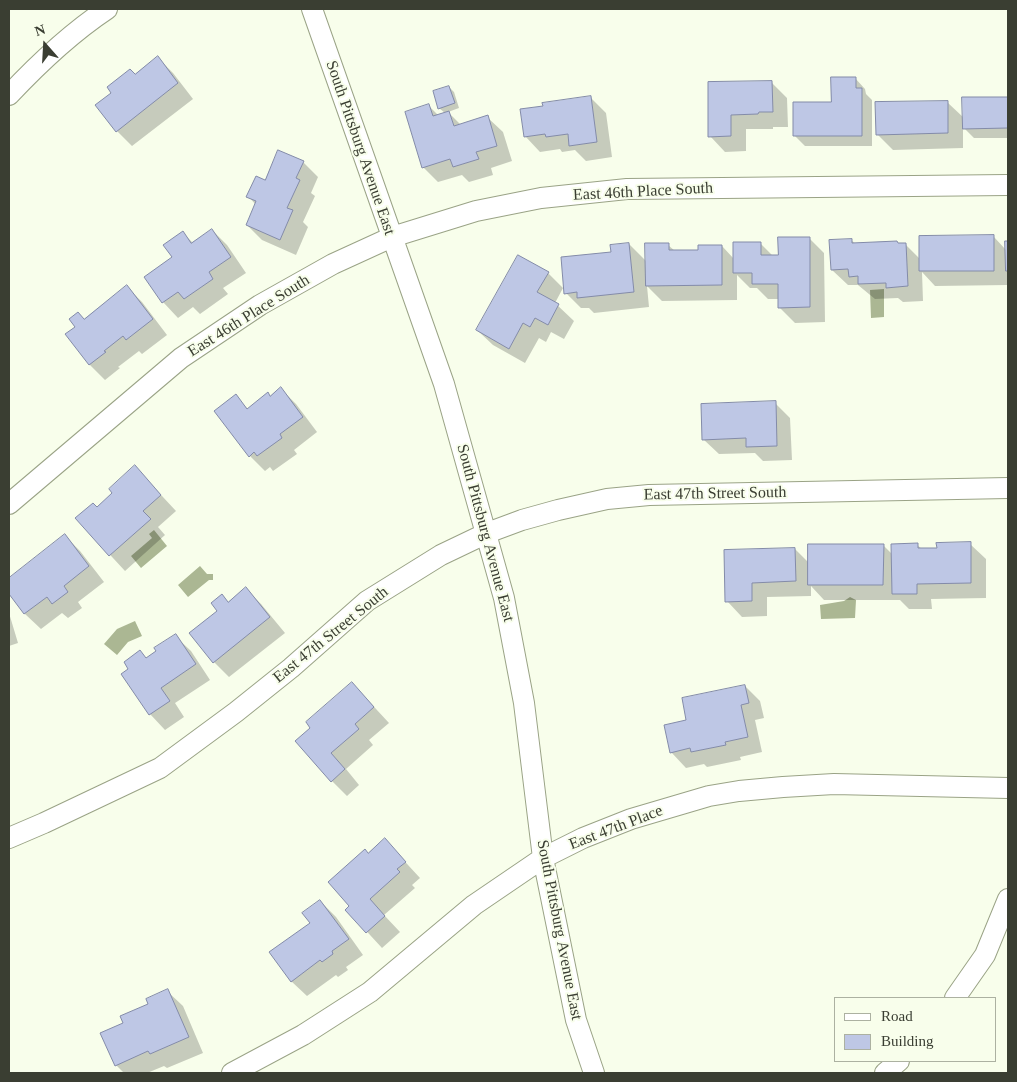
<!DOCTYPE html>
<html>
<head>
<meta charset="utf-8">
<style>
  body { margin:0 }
  #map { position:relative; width:1017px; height:1082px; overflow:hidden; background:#f8feeb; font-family:"Times New Roman",serif }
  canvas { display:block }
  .frame { position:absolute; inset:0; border:10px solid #3a3e32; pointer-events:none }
  .legend { position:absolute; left:834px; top:997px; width:162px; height:65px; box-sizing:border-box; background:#f8feeb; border:1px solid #acb1a1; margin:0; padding:6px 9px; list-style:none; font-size:15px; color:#3a3e32 }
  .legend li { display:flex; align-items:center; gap:10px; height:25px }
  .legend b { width:25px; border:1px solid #acb1a1 }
  .north { position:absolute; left:20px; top:20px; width:50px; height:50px; -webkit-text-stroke:4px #f8feeb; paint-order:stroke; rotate:341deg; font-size:14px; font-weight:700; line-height:20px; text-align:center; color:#3a3e32 }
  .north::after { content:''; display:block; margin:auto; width:18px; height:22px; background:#3a3e32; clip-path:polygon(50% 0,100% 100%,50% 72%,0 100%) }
</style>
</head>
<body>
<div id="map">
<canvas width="1017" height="1082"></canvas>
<div class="frame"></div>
<ul class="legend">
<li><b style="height:6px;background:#fff"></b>Road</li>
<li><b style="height:14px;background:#bec7e5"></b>Building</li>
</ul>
<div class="north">N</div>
</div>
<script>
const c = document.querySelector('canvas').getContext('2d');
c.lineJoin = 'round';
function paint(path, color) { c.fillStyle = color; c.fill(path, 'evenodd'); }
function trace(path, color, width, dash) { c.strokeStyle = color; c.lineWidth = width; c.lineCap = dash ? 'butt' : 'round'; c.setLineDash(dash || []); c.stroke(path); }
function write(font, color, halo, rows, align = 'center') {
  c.font = font + ' "Times New Roman",serif'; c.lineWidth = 4; c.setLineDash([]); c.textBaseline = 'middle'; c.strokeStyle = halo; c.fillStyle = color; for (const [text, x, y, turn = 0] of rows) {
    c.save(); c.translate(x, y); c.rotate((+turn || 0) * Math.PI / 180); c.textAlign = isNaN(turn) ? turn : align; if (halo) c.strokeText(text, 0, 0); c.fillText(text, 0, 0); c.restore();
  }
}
paint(new Path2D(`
  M 884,289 L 884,317 L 871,318 L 870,290 Z
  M 154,530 L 167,546 L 141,568 L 131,556 L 152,538 L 149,534 Z
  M 200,566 L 207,574 L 213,574 L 213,580 L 209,580 L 188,597 L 178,585 Z
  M 850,597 L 856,600 L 855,618 L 821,619 L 820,605 L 844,601 Z
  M 135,621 L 142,636 L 128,642 L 117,655 L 104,644 L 117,629 Z`), '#abb793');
paint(new Path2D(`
  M 158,58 L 173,73 L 193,99 L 132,146 L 117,131 L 97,106 Z
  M 855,78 L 865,89 L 866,94 L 872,100 L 872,146 L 805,146 L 794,135 L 832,103 Z
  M 709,83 L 772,83 L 787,98 L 788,127 L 773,127 L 773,129 L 746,129 L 746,151 L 725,152 L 710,136 Z
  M 449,87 L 454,92 L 459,108 L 448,112 L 461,125 L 487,117 L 503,132 L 512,161 L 491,168 L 493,175 L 469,182 L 462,175 L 438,182 L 423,167 L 429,106 L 438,115 L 445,113 L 439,108 Z
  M 591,98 L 606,113 L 612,157 L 586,161 L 575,150 L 562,152 L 560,149 L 540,152 L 525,136 Z
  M 1008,98 L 1008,138 L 974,138 L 963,127 L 963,148 L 893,150 L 877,134 L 947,102 L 964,118 L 963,99 Z
  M 303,162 L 318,177 L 311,193 L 315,196 L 303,222 L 308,227 L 296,255 L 262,240 L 247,225 L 256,205 L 248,196 L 266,181 Z
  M 212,230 L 227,245 L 246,273 L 223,288 L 228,294 L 200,314 L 193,307 L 178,318 L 163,302 L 174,258 L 183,233 L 193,243 Z
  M 994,237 L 1006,250 L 1006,242 L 1008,242 L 1008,285 L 935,286 L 922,272 L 923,301 L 903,302 L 898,298 L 875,299 L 858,285 L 848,285 L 832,270 L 831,241 L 851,240 L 856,244 L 905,244 L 920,259 Z
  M 809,238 L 824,253 L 825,322 L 795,323 L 779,307 L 779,299 L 768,299 L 757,288 L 750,288 L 737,275 L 737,300 L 662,301 L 647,286 L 649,307 L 594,313 L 589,308 L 581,308 L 566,293 L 612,253 L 629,244 L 647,262 L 668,245 L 675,251 L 699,251 L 722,246 L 734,259 L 761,244 L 773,256 L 780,256 Z
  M 548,273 L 563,288 L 555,303 L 574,321 L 564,339 L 551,332 L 546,342 L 539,338 L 525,363 L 493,345 L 477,330 Z
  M 127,287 L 142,302 L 167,335 L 142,354 L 139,351 L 118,367 L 120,368 L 105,380 L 90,365 L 67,334 Z
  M 281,389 L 296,404 L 317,432 L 294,450 L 297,454 L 273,471 L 270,467 L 265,471 L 250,456 L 235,396 L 248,409 L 268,394 L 271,397 Z
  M 775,403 L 790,418 L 792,460 L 763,461 L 755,453 L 719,454 L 703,439 Z
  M 135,467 L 176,511 L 158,527 L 165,535 L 125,571 L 77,519 L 97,508 L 114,493 Z
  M 65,536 L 80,551 L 104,582 L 78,602 L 82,608 L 68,618 L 62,613 L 41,629 L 25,614 L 9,592 L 9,579 Z
  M 970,544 L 986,559 L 986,598 L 931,599 L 932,609 L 909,609 L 900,600 L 824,600 L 811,586 L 811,596 L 767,597 L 767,616 L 742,617 L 727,601 L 795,549 L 809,563 L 883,545 L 893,555 L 917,545 L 922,549 L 938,549 Z
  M 246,589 L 261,604 L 285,633 L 229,677 L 214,662 L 219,611 L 222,596 L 229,603 Z
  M 9,613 L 18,643 L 9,646 Z
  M 175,636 L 191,651 L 210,680 L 175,703 L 184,717 L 165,730 L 150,714 L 130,669 L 140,652 L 147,659 Z
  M 352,683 L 389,723 L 369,740 L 373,745 L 346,769 L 359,785 L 347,796 L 332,781 L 312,728 Z
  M 745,686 L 760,701 L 764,718 L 755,720 L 762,752 L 740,757 L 741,760 L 707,767 L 704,764 L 686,768 L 671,752 L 688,721 Z
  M 385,840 L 420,878 L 412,885 L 415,888 L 384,915 L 400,932 L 382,948 L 347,910 L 351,906 L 368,855 Z
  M 320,901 L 336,917 L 363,955 L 346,967 L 348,970 L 338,977 L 336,975 L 307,996 L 291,981 Z
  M 167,991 L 183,1006 L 203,1053 L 167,1068 L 164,1066 L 147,1073 L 124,1073 L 116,1065 L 124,1023 Z`), '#0003');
const building = new Path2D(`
  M 158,56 L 178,83 L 116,132 L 95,105 L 111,93 L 107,87 L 130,69 L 135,74 Z
  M 831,77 L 856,77 L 856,88 L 862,88 L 862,136 L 793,136 L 793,102 L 831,102 Z
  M 772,81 L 773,112 L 759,112 L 758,114 L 731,115 L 731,136 L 708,137 L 708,82 Z
  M 449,86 L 455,103 L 438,109 L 433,91 Z
  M 591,96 L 597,142 L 569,146 L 568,134 L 546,137 L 545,134 L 524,137 L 520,109 L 543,106 L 542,103 Z
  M 962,97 L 1008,97 L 1008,128 L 963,129 Z
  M 948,101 L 948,133 L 876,135 L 875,102 Z
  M 429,104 L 433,116 L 449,111 L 454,126 L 488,115 L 497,146 L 476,152 L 479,159 L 453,167 L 450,159 L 422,168 L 405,112 Z
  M 278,150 L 304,161 L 296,178 L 300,180 L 287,208 L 293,210 L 280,240 L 246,225 L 256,201 L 246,197 L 256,176 L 265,180 Z
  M 212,229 L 231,257 L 209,272 L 213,279 L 184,299 L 178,292 L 162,303 L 144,277 L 172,257 L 163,245 L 183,231 L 191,243 Z
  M 994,235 L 994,271 L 919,271 L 919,236 Z
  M 778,237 L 810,237 L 810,307 L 778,308 L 778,284 L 752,284 L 752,273 L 733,273 L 733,242 L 761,242 L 761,255 L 778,255 Z
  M 852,239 L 852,243 L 897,241 L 898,243 L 906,243 L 908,286 L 886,288 L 886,283 L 858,284 L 858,276 L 849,277 L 848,269 L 831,270 L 829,240 Z
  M 1005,241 L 1008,241 L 1008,271 L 1006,271 Z
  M 629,243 L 634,292 L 577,298 L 577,292 L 564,294 L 561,257 L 611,252 L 610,245 Z
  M 645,243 L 669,243 L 669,250 L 698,250 L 698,245 L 722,245 L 722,285 L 646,286 Z
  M 518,255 L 549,272 L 537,292 L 559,304 L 548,325 L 535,318 L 530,327 L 523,323 L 509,349 L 476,330 Z
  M 127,285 L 153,319 L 126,340 L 123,336 L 104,351 L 106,352 L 89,365 L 65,334 L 75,327 L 69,319 L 78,312 L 84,319 Z
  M 281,387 L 303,417 L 280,434 L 282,438 L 257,456 L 254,452 L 249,457 L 214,411 L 236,394 L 247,409 L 268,392 L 270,396 Z
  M 776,401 L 777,446 L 746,447 L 746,438 L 702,440 L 701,404 Z
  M 135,465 L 161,495 L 143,511 L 151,519 L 109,556 L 75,518 L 93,503 L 97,507 L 112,493 L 109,489 Z
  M 65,534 L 89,566 L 64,586 L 68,592 L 52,604 L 47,597 L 24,614 L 9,594 L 9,578 Z
  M 971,542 L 971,583 L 917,584 L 917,594 L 892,594 L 891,544 L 918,543 L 918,548 L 937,548 L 936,543 Z
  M 808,544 L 884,544 L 883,585 L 808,585 Z
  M 795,548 L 796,581 L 752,583 L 752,601 L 725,602 L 724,550 Z
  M 246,587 L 270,617 L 213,663 L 189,633 L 217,611 L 211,603 L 222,594 L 228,602 Z
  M 176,634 L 196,664 L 161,688 L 170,701 L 149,715 L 121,674 L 128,669 L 124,662 L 140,650 L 146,658 L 156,651 L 154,648 Z
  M 352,682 L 374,707 L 355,724 L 359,729 L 331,753 L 345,769 L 331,782 L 295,741 L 310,728 L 306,722 Z
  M 745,685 L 749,703 L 741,705 L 748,737 L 725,742 L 726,745 L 691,752 L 690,748 L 670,753 L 664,725 L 686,720 L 682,698 Z
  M 385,838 L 406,862 L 397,869 L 400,872 L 370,899 L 385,916 L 366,933 L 345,910 L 349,906 L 328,882 L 365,849 L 368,853 Z
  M 320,900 L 349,939 L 332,951 L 333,954 L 322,962 L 320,960 L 291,982 L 269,952 L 310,923 L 302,913 Z
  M 168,989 L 189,1037 L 150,1054 L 148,1051 L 115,1066 L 100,1033 L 123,1023 L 120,1016 L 148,1004 L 146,999 Z`);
paint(building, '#bec7e5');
trace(building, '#838ba8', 1);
const street = new Path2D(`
  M 312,9 L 444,384 L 504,598 L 524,703 L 543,858 L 576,1020 L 594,1073
  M 9,95 C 39,63 71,33 107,9
  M 9,504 L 181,358 L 260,305 L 333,264 L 392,237 L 476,211 L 541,198 L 627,189 L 1008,185
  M 9,838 L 44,823 L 160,768 L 236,712 L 291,668 L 367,601 L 441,555 L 487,533 L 522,520 L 558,510 L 607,499 L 649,495 L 1008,488
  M 955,998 L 985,955 L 1008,899
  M 232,1073 L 303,1035 L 370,992 L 474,905 L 543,858 L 583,838 L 631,819 L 709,796 L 739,791 L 783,787 L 834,784 L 1008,788
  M 885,1073 L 899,1061`);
trace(street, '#9aa386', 22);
trace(street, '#fff', 20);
write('16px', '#3a3e32', '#f8feeb', [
  ["South Pittsburg Avenue East",360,148,71],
  ["East 46th Place South",643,192,-3],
  ["East 46th Place South",249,316,-32],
  ["East 47th Street South",715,494,-1],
  ["South Pittsburg Avenue East",485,533,75],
  ["East 47th Street South",331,635,-39],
  ["East 47th Place",616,828,-21],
  ["South Pittsburg Avenue East",559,930,79]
]);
</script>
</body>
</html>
